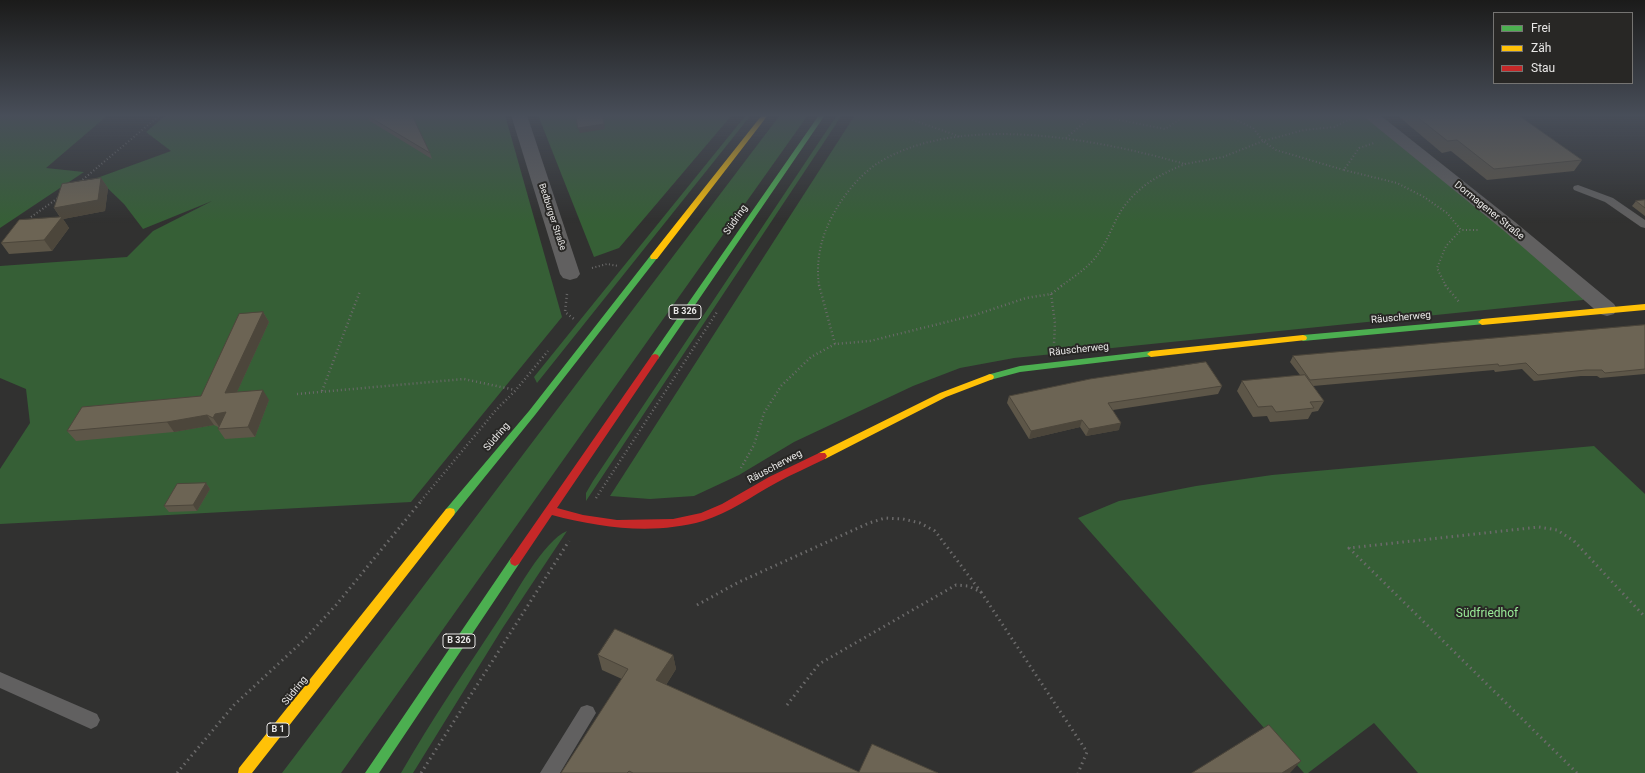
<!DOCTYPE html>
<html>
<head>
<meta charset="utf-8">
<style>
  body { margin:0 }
  #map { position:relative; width:1645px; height:773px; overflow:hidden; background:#313130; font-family:Roboto,sans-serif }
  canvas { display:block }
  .legend { position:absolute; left:1493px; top:12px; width:140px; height:72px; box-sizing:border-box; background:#282725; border:1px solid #757472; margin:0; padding:5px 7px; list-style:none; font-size:12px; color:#e8e7e6 }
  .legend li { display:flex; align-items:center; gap:8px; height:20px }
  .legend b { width:20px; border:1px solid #757472 }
</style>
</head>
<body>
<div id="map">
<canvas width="1645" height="773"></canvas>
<ul class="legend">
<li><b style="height:5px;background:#4caf50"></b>Frei</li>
<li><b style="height:5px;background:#ffc107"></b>Zäh</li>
<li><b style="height:5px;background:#c62828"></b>Stau</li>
</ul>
</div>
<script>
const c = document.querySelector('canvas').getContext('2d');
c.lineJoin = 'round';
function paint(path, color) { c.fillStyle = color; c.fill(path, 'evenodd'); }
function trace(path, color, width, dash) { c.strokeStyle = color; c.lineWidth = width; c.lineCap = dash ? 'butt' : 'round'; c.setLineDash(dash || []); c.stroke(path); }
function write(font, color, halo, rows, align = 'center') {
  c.font = font + ' Roboto,sans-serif'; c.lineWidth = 4; c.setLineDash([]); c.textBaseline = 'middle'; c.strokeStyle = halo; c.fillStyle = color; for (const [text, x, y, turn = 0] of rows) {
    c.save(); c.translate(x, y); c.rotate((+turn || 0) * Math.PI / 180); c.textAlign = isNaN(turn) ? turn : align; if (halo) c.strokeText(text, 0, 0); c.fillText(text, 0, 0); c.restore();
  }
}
paint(new Path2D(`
  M 0,115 L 108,115 L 46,168 L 84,172 L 0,228 Z
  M 166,115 L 505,115 L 562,317 L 411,502 L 0,524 L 0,469 L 30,423 L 26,389 L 0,378 L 0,266 L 127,257 L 153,231 L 212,201 L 143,229 L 124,204 L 97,178 L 171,151 L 146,132 Z
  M 538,115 L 732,115 L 619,248 L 594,257 Z
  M 746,115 L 751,115 L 537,383 L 534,377 Z
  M 780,115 L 808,115 L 341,773 L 282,773 Z
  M 837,115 L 842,115 L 586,501 L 586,493 L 593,481 Z
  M 855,115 L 1369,115 L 1583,293 L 1583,300 L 1014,358 L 960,368 L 913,386 L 794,442 L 739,475 L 694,496 L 650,499 L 610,496 Z
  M 1594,446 L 1645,494 L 1645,773 L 1418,773 L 1374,723 L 1308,773 L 1304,773 L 1078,518 L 1119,501 L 1196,486 L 1272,475 Z
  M 567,531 L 502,629 L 413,773 L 401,773 C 432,719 467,668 501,616 C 516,594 543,541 567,531 Z`), '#365f36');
trace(new Path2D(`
  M 899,115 L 961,137
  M 1095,115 L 1165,129 L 1186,115
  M 1203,115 L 1234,119 L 1253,128 L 1263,141 L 1276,150 L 1344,170 L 1359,148 L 1374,143
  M 1066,138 L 1093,115
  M 1185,164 L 1223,157 L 1263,141 L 1304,130 L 1334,127 L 1351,119
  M 1344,170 L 1397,183 L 1424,197 L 1447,213 L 1461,230 L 1479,230
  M 80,182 L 160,115
  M 31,217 L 58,198
  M 592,268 L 607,264 L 618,266
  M 819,286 C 815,256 823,229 840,203 C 849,189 861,175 875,165 C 956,111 1097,139 1185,164
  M 1061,286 C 1075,276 1091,266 1100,251 C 1109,238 1114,221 1123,208 C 1139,185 1161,174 1185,164
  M 1446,286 L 1437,268 L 1446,246 L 1461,230`), '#6b6a6a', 2, [1, 2.5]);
trace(new Path2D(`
  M 819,285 L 835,344 L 870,341 L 975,315 L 1026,298 L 1051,294 L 1063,285
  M 1445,285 L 1460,303
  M 567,294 L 565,312 L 574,319
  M 1051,294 L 1055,323 L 1054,344
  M 322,391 L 360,291
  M 297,394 L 464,379 L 515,390
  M 741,468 L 754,445 L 764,413 L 781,386 L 811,357 L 835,344
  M 596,498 L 717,312
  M 421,501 L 496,410 L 515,391 L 548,351`), '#6b6a6a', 2.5, [1, 3]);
trace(new Path2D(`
  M 697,605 L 739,582 L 869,523 L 885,518 L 903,519 L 920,523 L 935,531 L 981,592
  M 787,705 L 819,664 L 956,585 L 968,586 L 981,592 L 1087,752 L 1078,773
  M 177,773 L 234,705 L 304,640 L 336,605 L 422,500
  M 421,773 L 569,541
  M 1577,773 L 1349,548 L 1539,527 L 1557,530 L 1574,541 L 1645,617`), '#6b6a6a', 3, [1.5, 4]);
paint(new Path2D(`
  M 1578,185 L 1613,198 L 1645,220 L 1645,228 L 1641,227 L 1605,202 L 1574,190 L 1573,188 L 1574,186 Z
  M 0,672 L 97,714 L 100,720 L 97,726 L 91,729 L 0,688 Z
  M 587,705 L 593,707 L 596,713 L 560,773 L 540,773 L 581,707 Z`), '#616060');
paint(new Path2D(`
  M 511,115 L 527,115 L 580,274 L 577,278 L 570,280 L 563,278 L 560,274 Z
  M 1362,115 L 1380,115 L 1515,222 L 1614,304 L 1617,309 L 1614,314 L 1607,316 L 1600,314 L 1503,230 Z`), '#616060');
paint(new Path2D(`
  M 819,115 L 825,115 L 658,359 L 652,359 L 651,357 L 652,355 Z
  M 651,255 L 657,255 L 658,257 L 535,415 L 454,515 L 450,516 L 446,515 L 445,512 L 446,509 L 529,411 Z
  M 1482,319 L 1485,320 L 1486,322 L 1485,324 L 1303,341 L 1299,338 L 1303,335 Z
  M 1151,351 L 1155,354 L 1154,356 L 1020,372 L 990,380 L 986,377 L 987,375 L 1020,366 Z
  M 515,556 L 519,558 L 520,561 L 519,564 L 379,773 L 365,773 L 511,558 Z`), '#4caf50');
paint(new Path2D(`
  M 762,115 L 768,115 L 657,259 L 651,259 L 650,257 L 651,255 Z
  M 1645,304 L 1645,310 L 1482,325 L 1478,322 L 1482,319 Z
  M 1303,335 L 1306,336 L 1307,338 L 1306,340 L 1151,357 L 1147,354 L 1151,351 Z
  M 990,374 L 993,375 L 994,377 L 993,379 L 946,397 L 825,459 L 819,459 L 817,456 L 819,453 L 940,393 Z
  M 450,508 L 454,509 L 455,512 L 454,515 L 252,773 L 238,773 L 239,768 L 446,509 Z`), '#ffc107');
paint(new Path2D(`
  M 655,354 L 658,355 L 659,357 L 658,359 L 557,508 L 583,515 L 617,520 L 673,519 L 701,513 L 722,504 L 769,477 L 819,453 L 825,453 L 827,456 L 825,459 C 809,467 792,474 776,483 C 752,496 729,513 703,521 C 654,535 601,528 552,515 L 519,564 L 515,566 L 511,564 L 510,561 L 511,558 L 652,355 Z`), '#c62828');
paint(new Path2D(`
  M 1397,115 L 1518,115 L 1582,160 L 1574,171 L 1487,180 L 1451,151 L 1442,153 Z
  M 368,116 L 430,153 L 432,159 L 370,121 Z
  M 101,178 L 108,188 L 105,211 L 63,219 L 69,228 L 52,251 L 9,254 L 1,243 L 60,217 L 54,208 Z
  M 1645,200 L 1645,216 L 1632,206 L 1636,201 Z
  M 263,312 L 269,322 L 237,392 L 269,400 L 255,437 L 225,439 L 218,429 L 218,427 L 214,425 L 174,432 L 76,441 L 67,431 L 201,396 Z
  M 1645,325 L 1645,374 L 1600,378 L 1597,376 L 1581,376 L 1534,381 L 1522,369 L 1495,372 L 1494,370 L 1313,386 L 1324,401 L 1318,411 L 1312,412 L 1308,419 L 1270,422 L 1267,416 L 1253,417 L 1237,391 L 1242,381 L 1300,375 L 1290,362 L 1293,356 Z
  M 1222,386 L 1218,394 L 1113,410 L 1119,430 L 1086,436 L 1080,427 L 1029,439 L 1007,403 L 1009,396 Z
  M 206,483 L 210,489 L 197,511 L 169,512 L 164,506 Z
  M 598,655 L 673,655 L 676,669 L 666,685 L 859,772 L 938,773 L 561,773 L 622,679 L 602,670 Z`), '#5d5648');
paint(new Path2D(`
  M 603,115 L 605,129 L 580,133 L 578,128 Z
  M 101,178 L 108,188 L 105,211 L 63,219 L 69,228 L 52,251 L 44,240 L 61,218 L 54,208 Z
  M 263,312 L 269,322 L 232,403 L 225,393 Z
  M 263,390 L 269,400 L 255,437 L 248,427 Z
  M 226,412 L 220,428 L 213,418 L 215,414 Z
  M 207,415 L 214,425 L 174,432 L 167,422 Z
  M 1082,420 L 1080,427 L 1029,439 L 1031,431 Z
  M 1121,423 L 1119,430 L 1086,436 L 1089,429 Z
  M 206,483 L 210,489 L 197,511 L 193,505 Z
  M 673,655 L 676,669 L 660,694 L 656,680 Z
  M 1301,761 L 1290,773 L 1282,773 Z`), '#4c463b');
const building = new Path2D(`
  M 371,115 L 412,115 L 430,153 L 368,116 Z
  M 576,115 L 603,115 L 604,124 L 578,128 Z
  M 1415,115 L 1518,115 L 1582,160 L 1494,169 L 1457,140 L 1448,141 Z
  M 101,178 L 98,200 L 54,208 L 62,184 Z
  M 1645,200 L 1645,208 L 1636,201 Z
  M 62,217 L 44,240 L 1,243 L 19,220 Z
  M 263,312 L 225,393 L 263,390 L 248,427 L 218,429 L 226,412 L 215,414 L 213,418 L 207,415 L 167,422 L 67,431 L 82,407 L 201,396 L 239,314 Z
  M 1645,325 L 1645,369 L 1605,373 L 1602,370 L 1586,370 L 1538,375 L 1526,363 L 1499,366 L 1498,364 L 1310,380 L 1293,356 Z
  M 1206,362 L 1222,386 L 1108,403 L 1121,423 L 1089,429 L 1082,420 L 1031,431 L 1009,396 L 1090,379 Z
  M 1305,375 L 1324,401 L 1310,402 L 1314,408 L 1276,412 L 1272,406 L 1258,407 L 1242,381 Z
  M 206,483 L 193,505 L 164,506 L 177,484 Z
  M 615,629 L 673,655 L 656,680 L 859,772 L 872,744 L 938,773 L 633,773 L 629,771 L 627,773 L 561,773 L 628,669 L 598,655 Z
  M 1269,725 L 1301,761 L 1282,773 L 1192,773 Z`);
paint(building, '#6c6454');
trace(building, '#4c463b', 1);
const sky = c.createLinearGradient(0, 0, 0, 223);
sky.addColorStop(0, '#1b1b1a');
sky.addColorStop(0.52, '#484e59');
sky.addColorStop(1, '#484e5900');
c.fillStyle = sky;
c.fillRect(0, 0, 1645, 223);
write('9px', '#e8e7e6', '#282725', [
  ["Bedburger Straße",552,217,72]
]);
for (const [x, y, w] of [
  [685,312,32],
  [459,641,32],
  [278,730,22]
]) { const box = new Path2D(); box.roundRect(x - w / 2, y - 7, w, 14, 3); c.fillStyle = '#282725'; c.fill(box); trace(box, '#e8e7e6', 1); }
write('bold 9px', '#e8e7e6', null, [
  ["B 326",685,312],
  ["B 326",459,641],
  ["B 1",278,730]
]);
write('10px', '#e8e7e6', '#282725', [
  ["Dormagener Straße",1489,211,39],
  ["Südring",736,220,-55],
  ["Räuscherweg",1401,318,-5],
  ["Räuscherweg",1079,350,-6],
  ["Südring",497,437,-49],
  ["Räuscherweg",775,467,-28],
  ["Südring",295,691,-51]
]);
write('12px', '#9aec98', '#282725', [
  ["Südfriedhof",1487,614]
]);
</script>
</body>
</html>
